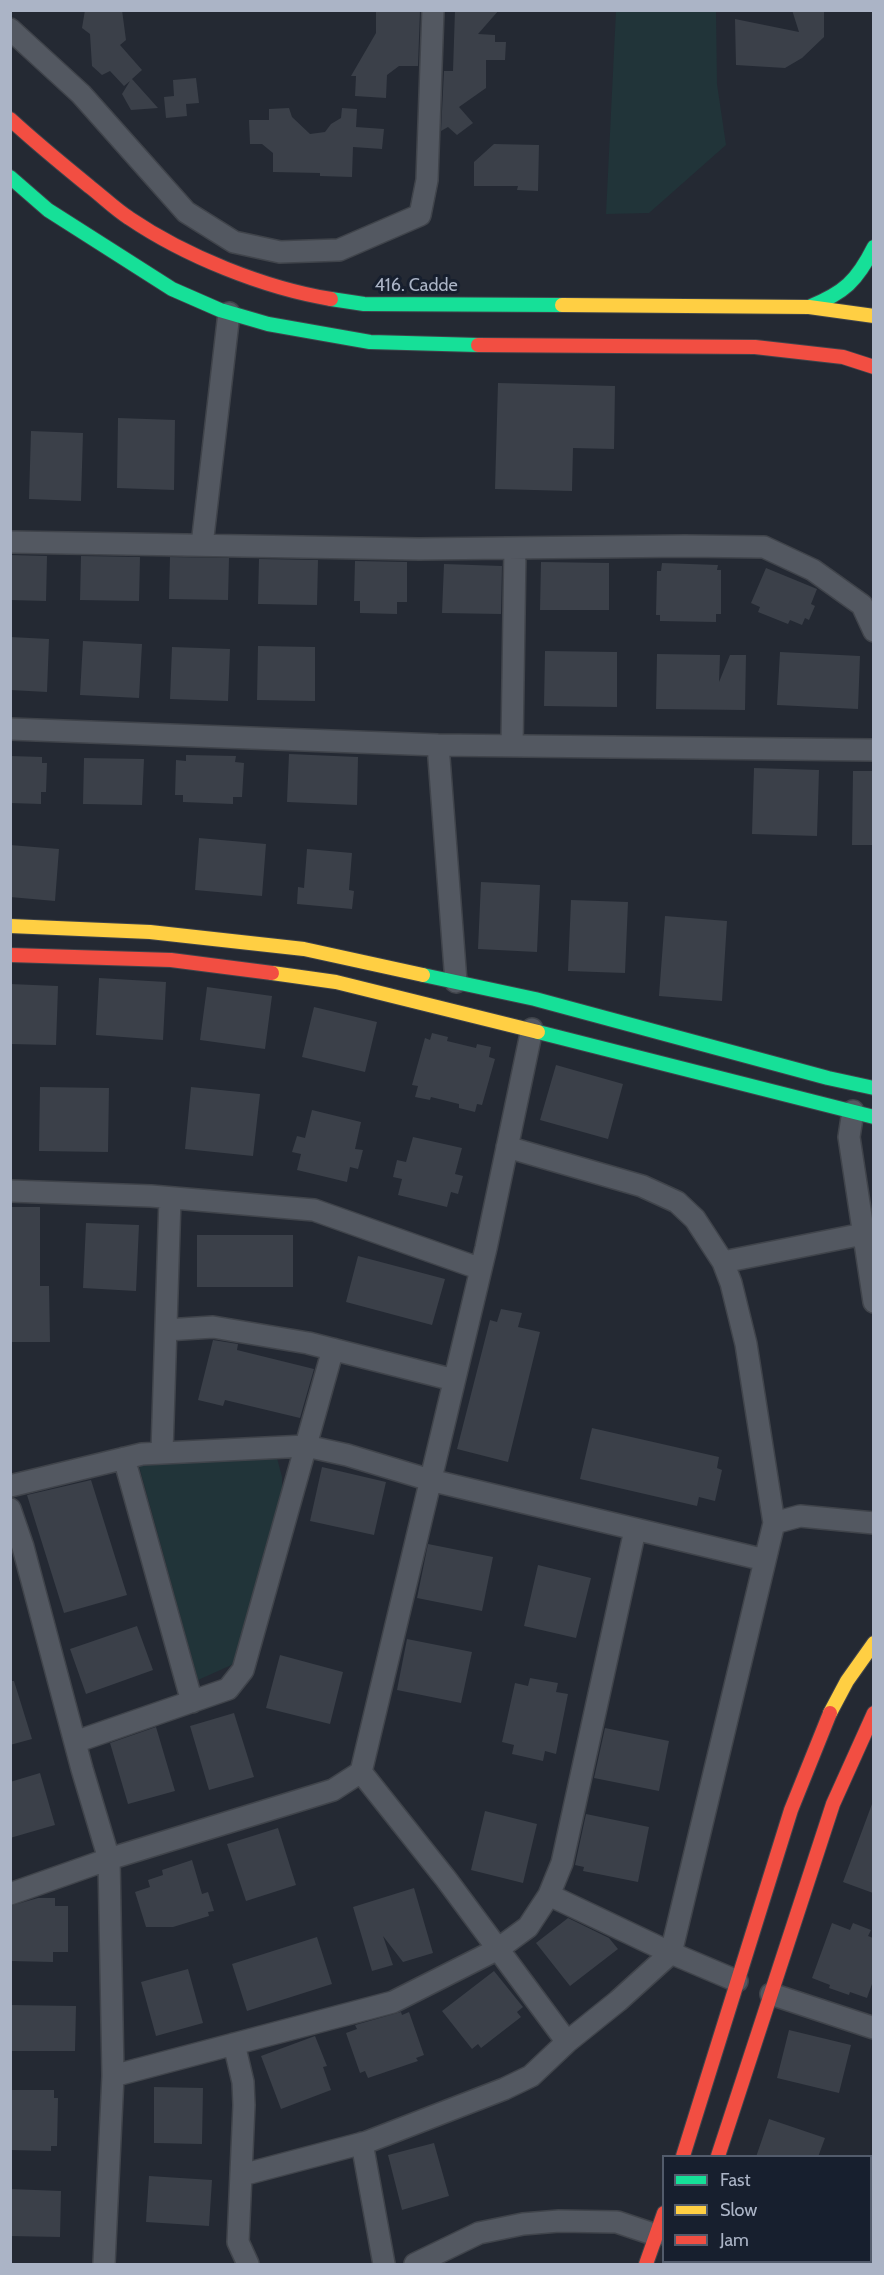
<!DOCTYPE html>
<html>
<head>
<meta charset="utf-8">
<style>
  body { margin:0 }
  #map { position:relative; width:884px; height:2275px; overflow:hidden; background:#242933; font-family:Cabin,sans-serif }
  canvas { display:block }
  .frame { position:absolute; inset:0; border:12px solid #abb4c6; pointer-events:none }
  .legend { position:absolute; left:662px; top:2155px; width:210px; height:108px; box-sizing:border-box; background:#171f2e; border:2px solid #525b6b; margin:0; padding:8px 10px; list-style:none; font-size:18px; color:#abb4c6 }
  .legend li { display:flex; align-items:center; gap:12px; height:30px }
  .legend b { width:30px; border:2px solid #525b6b }
</style>
</head>
<body>
<div id="map">
<canvas width="884" height="2275"></canvas>
<div class="frame"></div>
<ul class="legend">
<li><b style="height:8px;background:#16e098"></b>Fast</li>
<li><b style="height:8px;background:#ffcf43"></b>Slow</li>
<li><b style="height:8px;background:#f24e42"></b>Jam</li>
</ul>
</div>
<script>
const c = document.querySelector('canvas').getContext('2d');
c.lineJoin = 'round';
function paint(path, color) { c.fillStyle = color; c.fill(path, 'evenodd'); }
function trace(path, color, width, dash) { c.strokeStyle = color; c.lineWidth = width; c.lineCap = dash ? 'butt' : 'round'; c.setLineDash(dash || []); c.stroke(path); }
function write(font, color, halo, rows, align = 'center') {
  c.font = font + ' Cabin,sans-serif'; c.lineWidth = 6; c.setLineDash([]); c.textBaseline = 'middle'; c.strokeStyle = halo; c.fillStyle = color; for (const [text, x, y, turn = 0] of rows) {
    c.save(); c.translate(x, y); c.rotate((+turn || 0) * Math.PI / 180); c.textAlign = isNaN(turn) ? turn : align; if (halo) c.strokeText(text, 0, 0); c.fillText(text, 0, 0); c.restore();
  }
}
paint(new Path2D(`
  M 616,11 L 716,11 L 717,84 L 726,145 L 649,213 L 606,214 Z
  M 276,1454 L 282,1477 L 282,1497 L 236,1663 L 198,1680 L 139,1466 Z`), '#213439');
paint(new Path2D(`
  M 85,10 L 122,10 L 126,40 L 120,45 L 142,70 L 132,79 L 158,108 L 131,110 L 122,94 L 130,81 L 124,86 L 110,71 L 102,75 L 92,66 L 90,34 L 82,28 Z
  M 376,10 L 420,10 L 418,66 L 399,66 L 387,75 L 386,98 L 355,96 L 356,76 L 351,76 L 376,33 Z
  M 455,10 L 499,10 L 478,34 L 495,35 L 495,42 L 506,42 L 505,60 L 486,60 L 486,88 L 459,107 L 473,123 L 457,135 L 448,127 L 441,131 L 444,71 L 453,71 Z
  M 792,10 L 824,10 L 824,37 L 802,58 L 785,68 L 736,65 L 735,19 L 799,32 Z
  M 196,78 L 199,103 L 186,104 L 187,116 L 166,118 L 164,97 L 174,96 L 173,80 Z
  M 289,108 L 292,117 L 310,134 L 325,132 L 331,124 L 341,118 L 342,108 L 357,109 L 356,127 L 384,129 L 382,149 L 353,147 L 352,177 L 320,176 L 320,173 L 273,172 L 273,153 L 262,144 L 250,144 L 249,120 L 269,120 L 269,109 Z
  M 494,144 L 539,145 L 538,191 L 517,190 L 518,186 L 474,186 L 474,162 Z
  M 498,383 L 615,386 L 614,449 L 573,448 L 572,491 L 495,489 Z
  M 118,418 L 175,420 L 174,490 L 117,488 Z
  M 31,431 L 83,433 L 81,501 L 29,499 Z
  M 10,555 L 47,556 L 46,601 L 10,600 Z
  M 81,556 L 140,557 L 139,601 L 80,600 Z
  M 170,557 L 229,558 L 228,600 L 169,599 Z
  M 259,559 L 318,560 L 317,605 L 258,604 Z
  M 355,561 L 407,562 L 407,602 L 397,602 L 397,614 L 360,613 L 360,601 L 354,601 Z
  M 541,562 L 609,563 L 609,610 L 540,610 Z
  M 662,563 L 718,565 L 717,570 L 721,570 L 721,614 L 716,614 L 716,622 L 660,621 L 660,615 L 656,615 L 657,571 L 661,571 Z
  M 444,564 L 502,566 L 501,614 L 442,613 Z
  M 766,568 L 817,589 L 811,604 L 815,606 L 809,620 L 805,618 L 802,625 L 790,620 L 788,624 L 758,612 L 760,607 L 751,603 Z
  M 10,637 L 49,639 L 47,692 L 10,690 Z
  M 83,641 L 142,644 L 139,698 L 80,695 Z
  M 258,646 L 315,647 L 315,701 L 257,700 Z
  M 172,647 L 230,649 L 228,701 L 170,699 Z
  M 545,651 L 617,652 L 617,707 L 544,706 Z
  M 780,652 L 860,656 L 858,709 L 777,705 Z
  M 657,654 L 720,655 L 719,682 L 730,655 L 746,655 L 745,710 L 656,709 Z
  M 289,754 L 358,757 L 357,805 L 287,802 Z
  M 186,755 L 236,756 L 235,762 L 244,763 L 242,797 L 233,797 L 233,804 L 183,802 L 183,795 L 175,795 L 176,760 L 186,761 Z
  M 10,756 L 42,757 L 42,763 L 47,763 L 46,792 L 41,792 L 41,804 L 10,803 Z
  M 84,758 L 144,759 L 142,805 L 83,804 Z
  M 754,768 L 819,770 L 817,836 L 752,834 Z
  M 853,771 L 873,771 L 873,845 L 852,845 Z
  M 199,838 L 266,844 L 262,896 L 195,890 Z
  M 10,845 L 59,849 L 55,901 L 10,897 Z
  M 307,849 L 352,853 L 349,890 L 354,891 L 352,909 L 297,904 L 298,887 L 304,888 Z
  M 481,882 L 540,885 L 537,952 L 478,949 Z
  M 571,900 L 628,902 L 625,973 L 568,971 Z
  M 665,916 L 727,921 L 722,1001 L 659,996 Z
  M 99,978 L 166,982 L 163,1040 L 96,1035 Z
  M 10,984 L 58,986 L 56,1045 L 10,1044 Z
  M 207,987 L 272,996 L 265,1049 L 200,1040 Z
  M 314,1007 L 377,1022 L 365,1072 L 302,1057 Z
  M 432,1033 L 448,1037 L 447,1041 L 476,1048 L 477,1044 L 491,1047 L 489,1057 L 495,1059 L 482,1105 L 477,1104 L 475,1112 L 459,1108 L 459,1104 L 431,1097 L 430,1100 L 415,1097 L 418,1086 L 412,1085 L 425,1038 L 430,1040 Z
  M 556,1065 L 623,1084 L 608,1139 L 540,1120 Z
  M 40,1087 L 109,1088 L 108,1152 L 39,1151 Z
  M 191,1087 L 260,1094 L 253,1156 L 185,1149 Z
  M 312,1110 L 361,1122 L 355,1149 L 363,1150 L 358,1169 L 350,1167 L 347,1182 L 297,1170 L 301,1154 L 292,1152 L 297,1136 L 305,1138 Z
  M 413,1137 L 462,1148 L 455,1174 L 463,1176 L 458,1194 L 451,1192 L 447,1207 L 398,1195 L 402,1179 L 393,1177 L 397,1160 L 406,1162 Z
  M 10,1207 L 40,1207 L 40,1286 L 49,1286 L 50,1342 L 10,1342 Z
  M 86,1223 L 139,1225 L 136,1291 L 83,1288 Z
  M 197,1235 L 293,1235 L 293,1287 L 197,1287 Z
  M 358,1256 L 445,1279 L 432,1325 L 346,1302 Z
  M 501,1309 L 522,1313 L 518,1327 L 540,1332 L 508,1462 L 457,1449 L 490,1320 L 497,1322 Z
  M 213,1340 L 238,1344 L 237,1350 L 314,1369 L 300,1418 L 225,1400 L 223,1406 L 198,1400 Z
  M 592,1428 L 719,1457 L 717,1468 L 722,1470 L 715,1501 L 699,1497 L 697,1506 L 580,1479 Z
  M 322,1467 L 386,1482 L 374,1535 L 310,1521 Z
  M 91,1480 L 127,1595 L 64,1613 L 27,1495 Z
  M 428,1544 L 493,1557 L 482,1611 L 417,1598 Z
  M 538,1565 L 591,1578 L 576,1638 L 524,1626 Z
  M 137,1626 L 153,1670 L 86,1694 L 70,1649 Z
  M 407,1639 L 472,1652 L 461,1703 L 397,1690 Z
  M 280,1655 L 343,1672 L 330,1724 L 266,1708 Z
  M 530,1678 L 558,1683 L 556,1692 L 568,1694 L 556,1754 L 545,1751 L 543,1761 L 512,1754 L 514,1745 L 502,1742 L 515,1683 L 528,1686 Z
  M 10,1681 L 14,1681 L 32,1739 L 10,1745 Z
  M 234,1713 L 254,1777 L 209,1790 L 190,1726 Z
  M 156,1727 L 175,1791 L 128,1804 L 110,1743 Z
  M 605,1728 L 669,1741 L 659,1791 L 594,1778 Z
  M 40,1773 L 55,1825 L 10,1838 L 10,1782 Z
  M 872,1804 L 873,1804 L 873,1893 L 843,1882 Z
  M 485,1811 L 537,1824 L 523,1883 L 471,1870 Z
  M 586,1814 L 649,1827 L 638,1882 L 583,1871 L 584,1867 L 575,1865 Z
  M 278,1828 L 296,1885 L 246,1901 L 227,1844 Z
  M 192,1860 L 202,1894 L 208,1892 L 214,1911 L 208,1912 L 209,1916 L 173,1927 L 146,1927 L 135,1892 L 150,1887 L 148,1880 L 163,1875 L 162,1870 Z
  M 414,1888 L 433,1953 L 403,1962 L 383,1936 L 393,1965 L 372,1971 L 353,1907 Z
  M 38,1898 L 55,1898 L 55,1906 L 68,1906 L 68,1952 L 53,1952 L 53,1962 L 10,1961 L 10,1906 Z
  M 568,1918 L 609,1938 L 618,1949 L 570,1986 L 536,1943 Z
  M 832,1923 L 850,1930 L 853,1923 L 871,1930 L 868,1936 L 873,1938 L 873,1981 L 867,1998 L 850,1992 L 849,1995 L 829,1988 L 830,1985 L 812,1978 Z
  M 317,1937 L 332,1984 L 247,2011 L 232,1964 Z
  M 188,1969 L 203,2023 L 156,2036 L 141,1982 Z
  M 494,1971 L 523,2007 L 517,2012 L 521,2017 L 481,2048 L 478,2044 L 472,2049 L 442,2011 Z
  M 11,2005 L 76,2006 L 75,2051 L 10,2051 Z
  M 401,2012 L 402,2015 L 409,2012 L 424,2055 L 416,2058 L 418,2061 L 368,2078 L 365,2071 L 360,2073 L 346,2033 L 357,2029 L 355,2025 Z
  M 789,2030 L 851,2045 L 839,2093 L 777,2078 Z
  M 315,2036 L 327,2066 L 323,2067 L 331,2090 L 281,2109 L 261,2056 Z
  M 154,2087 L 203,2088 L 202,2144 L 154,2143 Z
  M 10,2090 L 54,2090 L 54,2098 L 58,2098 L 57,2146 L 51,2146 L 51,2151 L 10,2150 Z
  M 769,2119 L 825,2138 L 818,2157 L 756,2157 Z
  M 434,2143 L 449,2196 L 402,2210 L 388,2155 Z
  M 149,2176 L 212,2180 L 209,2226 L 146,2222 Z
  M 10,2189 L 61,2191 L 60,2237 L 10,2236 Z`), '#3b4049');
const street = new Path2D(`
  M 10,29 L 81,94 L 186,212 L 234,242 L 280,252 L 339,250 L 420,215 L 427,180 L 433,10
  M 10,542 L 419,549 L 685,546 L 764,547 L 813,570 L 862,605 L 874,631
  M 202,545 L 229,313
  M 10,729 L 438,745 L 874,750
  M 438,745 L 456,982
  M 512,746 L 515,548
  M 853,1111 L 849,1137 L 874,1302
  M 10,1191 L 151,1196 L 314,1210 L 481,1269
  M 723,1262 L 863,1234
  M 166,1330 L 213,1327 L 308,1343 L 454,1380
  M 162,1452 L 170,1198
  M 124,1458 L 192,1702
  M 10,1486 L 142,1454 L 306,1446 L 347,1455 L 430,1480 L 765,1560
  M 10,1509 L 23,1547 L 82,1769 L 109,1859 L 113,2076 L 104,2264
  M 774,1523 L 800,1516 L 874,1523
  M 75,1742 L 228,1689 L 243,1670 L 333,1349
  M 361,1772 L 446,1879 L 567,2042
  M 10,1894 L 109,1859 L 333,1790 L 361,1772 L 486,1248 L 532,1029
  M 549,1895 L 671,1953 L 737,1981
  M 771,1994 L 874,2028
  M 234,2044 L 243,2082 L 244,2105 L 238,2242 L 248,2264
  M 113,2076 L 393,2002 L 498,1949 L 528,1927 L 549,1895 L 562,1863 L 635,1530
  M 362,2143 L 384,2264
  M 242,2175 L 367,2142 L 504,2089 L 531,2076 L 567,2042 L 618,2001 L 671,1953 L 774,1523 L 746,1344 L 731,1283 L 723,1262 L 695,1219 L 677,1202 L 642,1186 L 507,1147
  M 415,2264 L 479,2233 L 523,2224 L 559,2221 L 617,2222 L 656,2235`);
const fast = new Path2D(`
  M 10,177 L 48,210 L 172,289 L 220,310 L 268,324 L 370,342 L 478,345
  M 331,299 L 364,304 L 562,305
  M 809,307 C 844,293 857,281 874,247
  M 423,975 L 535,999 L 828,1078 L 874,1088
  M 538,1032 L 874,1117`);
const slow = new Path2D(`
  M 562,305 L 809,307 L 874,316
  M 10,926 L 150,932 L 304,949 L 423,975
  M 272,973 L 336,982 L 538,1032
  M 830,1713 L 847,1681 L 874,1643
  M 680,2264 L 681,2262`);
const jam = new Path2D(`
  M 10,119 C 36,143 63,165 90,187 C 103,197 115,209 129,218 C 185,256 264,288 331,299
  M 478,345 L 755,347 L 843,357 L 874,367
  M 10,955 L 171,960 L 272,973
  M 683,2156 L 791,1810 L 830,1713
  M 718,2156 L 833,1804 L 874,1713
  M 646,2264 L 664,2213`);
trace(street, '#40444b', 24);
trace(fast, '#40444b', 16);
trace(slow, '#40444b', 16);
trace(jam, '#40444b', 16);
trace(street, '#535861', 21);
trace(fast, '#16e098', 14);
trace(slow, '#ffcf43', 14);
trace(jam, '#f24e42', 14);
write('18px', '#abb4c6', '#171f2e', [
  ["416. Cadde",416,286]
]);
</script>
</body>
</html>
